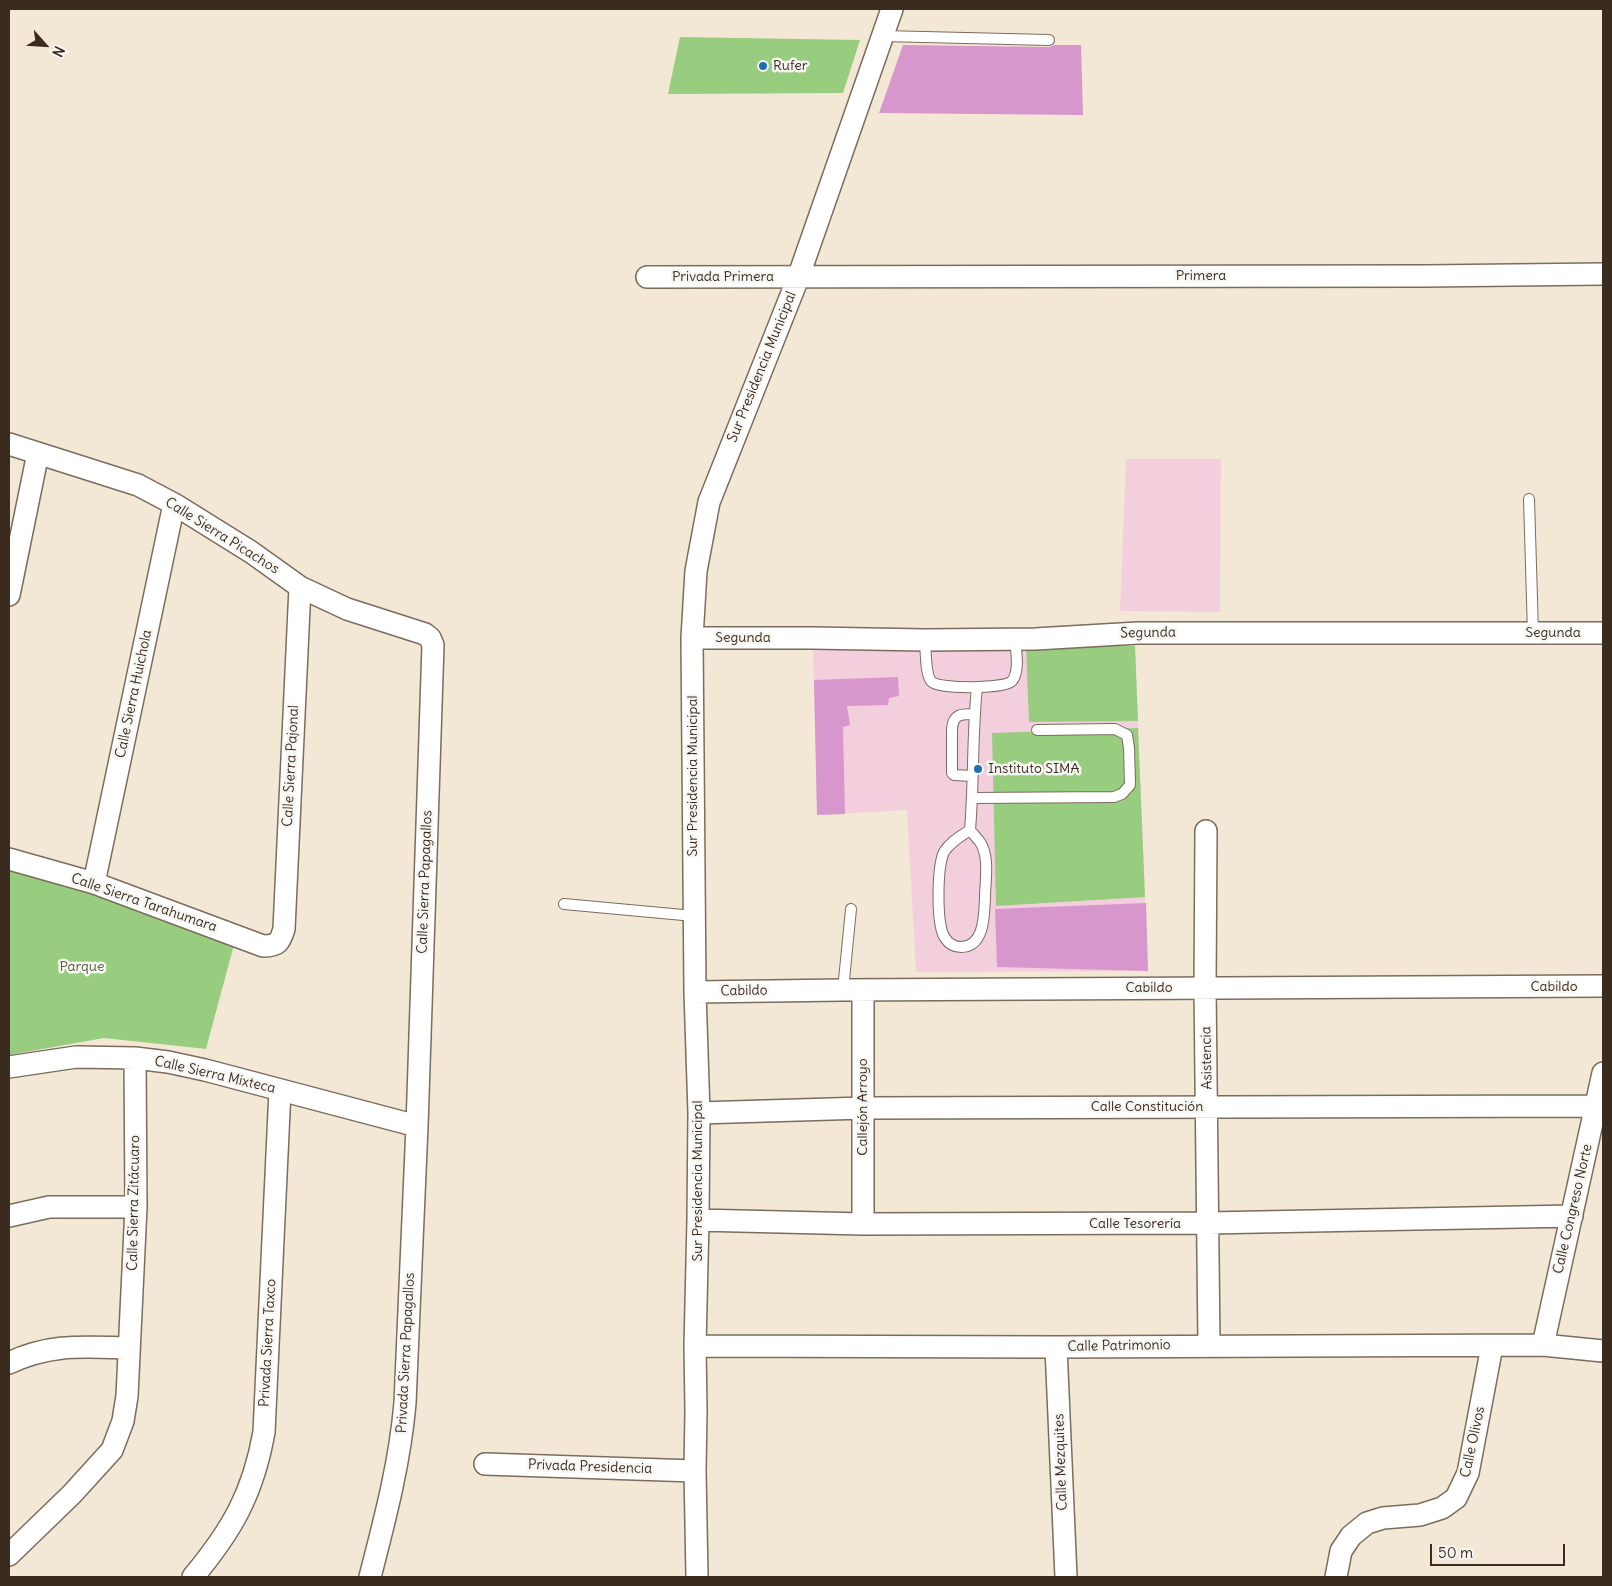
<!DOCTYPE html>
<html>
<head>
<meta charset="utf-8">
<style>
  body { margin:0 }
  #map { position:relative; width:1612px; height:1586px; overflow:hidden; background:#f3e8d5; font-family:Delius,sans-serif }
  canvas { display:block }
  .frame { position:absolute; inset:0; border:10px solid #3b2a1e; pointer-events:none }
  .north { position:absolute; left:20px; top:20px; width:50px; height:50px; -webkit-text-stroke:4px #f6f6f2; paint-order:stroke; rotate:116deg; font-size:14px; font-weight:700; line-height:20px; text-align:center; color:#3b2a1e }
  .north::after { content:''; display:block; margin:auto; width:18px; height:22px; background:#3b2a1e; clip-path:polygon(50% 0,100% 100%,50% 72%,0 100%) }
  .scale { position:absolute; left:1430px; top:1544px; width:135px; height:22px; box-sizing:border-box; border:2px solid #3b2a1e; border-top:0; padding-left:6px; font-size:15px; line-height:18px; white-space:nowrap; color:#3b2a1e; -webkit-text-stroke:4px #f6f6f2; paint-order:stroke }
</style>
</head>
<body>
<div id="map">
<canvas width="1612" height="1586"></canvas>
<div class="frame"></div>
<div class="north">N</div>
<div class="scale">50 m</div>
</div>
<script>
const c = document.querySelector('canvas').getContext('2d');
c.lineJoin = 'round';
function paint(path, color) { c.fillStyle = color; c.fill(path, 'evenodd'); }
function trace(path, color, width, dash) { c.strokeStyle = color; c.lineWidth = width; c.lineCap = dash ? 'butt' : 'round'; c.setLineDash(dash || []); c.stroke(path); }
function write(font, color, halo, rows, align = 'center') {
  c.font = font + ' Delius,sans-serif'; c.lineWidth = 5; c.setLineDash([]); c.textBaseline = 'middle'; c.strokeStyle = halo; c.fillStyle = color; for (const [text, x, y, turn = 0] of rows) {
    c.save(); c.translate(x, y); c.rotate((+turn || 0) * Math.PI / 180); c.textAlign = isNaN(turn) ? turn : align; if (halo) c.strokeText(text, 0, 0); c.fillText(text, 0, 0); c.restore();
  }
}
paint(new Path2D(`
  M 1126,459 L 1221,459 L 1220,612 L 1120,611 Z
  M 813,646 L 1135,646 L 1148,971 L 916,972 L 907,810 L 817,815 Z`), '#f3cfde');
paint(new Path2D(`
  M 680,37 L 860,40 L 843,93 L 668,94 Z
  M 1026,646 L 1135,646 L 1138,721 L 1029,722 Z
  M 1138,728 L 1145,897 L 996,906 L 992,733 Z
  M 9,866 L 235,941 L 206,1049 L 104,1038 L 9,1055 Z`), '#98cc7e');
paint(new Path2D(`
  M 903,45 L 1049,47 L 1054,45 L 1081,45 L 1083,115 L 879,113 Z
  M 898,677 L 899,696 L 889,698 L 888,705 L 847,706 L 850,725 L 843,727 L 845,814 L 817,815 L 814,680 Z
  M 1146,903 L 1148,971 L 997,967 L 995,909 Z`), '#d796cc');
const service = new Path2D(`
  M 882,36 L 1049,40
  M 1529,499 L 1533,633
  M 925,640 C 926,650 925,676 932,682 C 940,689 1005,689 1012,681 C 1020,671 1016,651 1015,639
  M 972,776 L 954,775 L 952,773 L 952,729 C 953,714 961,714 974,714
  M 973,798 L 1114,797 L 1122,794 L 1130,785 L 1129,748 L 1127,735 L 1115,729 L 1037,730
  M 970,830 C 961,836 950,842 944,852 C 937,867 936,925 945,938 C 949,944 954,947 961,947 C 985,947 984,914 985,898 C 985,881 990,857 980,842 C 977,838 973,834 970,830 C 974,783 972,735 977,687
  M 564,904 L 694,916
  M 843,990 L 851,909`);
const minor = new Path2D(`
  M 647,277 L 1425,276 L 1603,274
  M 9,444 L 138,485 L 174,504 L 251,552 L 300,587 L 347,609 L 425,634 L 430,638 L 433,645 L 417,1126 L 405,1403 C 400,1462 385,1519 370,1577
  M 9,595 L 38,453
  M 692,638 L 812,638 L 925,640 L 1035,639 L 1138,633 L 1603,633
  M 1206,831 L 1205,988 L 1209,1345
  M 9,859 L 94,883 L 263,946 C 278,946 280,942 284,929 L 300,587
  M 94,883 L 174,504
  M 863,990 L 863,1224
  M 695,992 L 843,990 L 1603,986
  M 9,1067 L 76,1057 L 135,1058 L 168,1062 L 205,1070 L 417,1126
  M 699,1113 L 864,1108 L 1596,1106
  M 9,1216 L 49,1207 L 136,1207
  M 698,1220 L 863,1224 L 1208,1223 L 1572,1216
  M 1543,1345 L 1603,1073
  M 695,1346 L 1056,1347 L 1543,1345 L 1603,1351
  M 1056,1347 L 1066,1577
  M 9,1363 C 51,1343 84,1347 129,1348
  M 485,1464 L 695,1471
  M 9,1555 L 72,1494 L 112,1450 L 123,1421 L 127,1396 L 136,1207 L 135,1058
  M 193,1577 C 232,1530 253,1494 264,1432 L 280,1090
  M 697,1577 L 695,1471 L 696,1411 L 695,1346 L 698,1220 L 699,1113 L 695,992 L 692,638 L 696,571 L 709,502 L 798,278 L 892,9
  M 1336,1577 L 1341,1551 L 1351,1536 L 1367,1523 L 1383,1518 L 1420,1515 L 1442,1508 L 1456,1498 L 1468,1473 L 1492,1346`);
trace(service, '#7b6c5e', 12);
trace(minor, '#7b6c5e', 24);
trace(service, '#fff', 10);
trace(minor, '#fff', 21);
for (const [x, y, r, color] of [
  [763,66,5,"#1f6fb2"],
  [978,769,5,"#1f6fb2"]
]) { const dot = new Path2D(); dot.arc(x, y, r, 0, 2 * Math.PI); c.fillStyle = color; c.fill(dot); trace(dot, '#f6f6f2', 2); }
write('14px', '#3b2a1e', '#f6f6f2', [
  ["Rufer",773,66],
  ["Instituto SIMA",988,769]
], 'left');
write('14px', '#3b2a1e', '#f6f6f2', [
  ["Primera",1201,276],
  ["Privada Primera",723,277],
  ["Sur Presidencia Municipal",762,367,-68],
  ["Calle Sierra Picachos",222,536,32],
  ["Segunda",1148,633,-1],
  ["Segunda",1553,633],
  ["Segunda",743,638],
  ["Calle Sierra Huichola",134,694,-78],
  ["Calle Sierra Pajonal",291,766,-87],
  ["Sur Presidencia Municipal",693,776,-90],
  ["Calle Sierra Papagallos",425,882,-88],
  ["Calle Sierra Tarahumara",144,903,19],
  ["Cabildo",1554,987],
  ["Cabildo",1149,988],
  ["Cabildo",744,991,-1],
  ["Asistencia",1207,1058,-91],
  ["Calle Sierra Mixteca",215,1075,13],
  ["Callejón Arroyo",863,1107,-90],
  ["Calle Constitución",1147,1107],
  ["Sur Presidencia Municipal",698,1181,-90],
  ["Calle Sierra Zitácuaro",134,1203,-89],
  ["Calle Congreso Norte",1573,1209,-77],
  ["Calle Tesorería",1135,1224],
  ["Privada Sierra Taxco",268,1343,-87],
  ["Calle Patrimonio",1119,1346,-1],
  ["Privada Sierra Papagallos",406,1353,-87],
  ["Calle Olivos",1473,1442,-78],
  ["Calle Mezquites",1061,1462,-92],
  ["Privada Presidencia",590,1467,2]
]);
write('14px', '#575b3b', '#f6f6f2', [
  ["Parque",82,967]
]);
</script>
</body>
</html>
